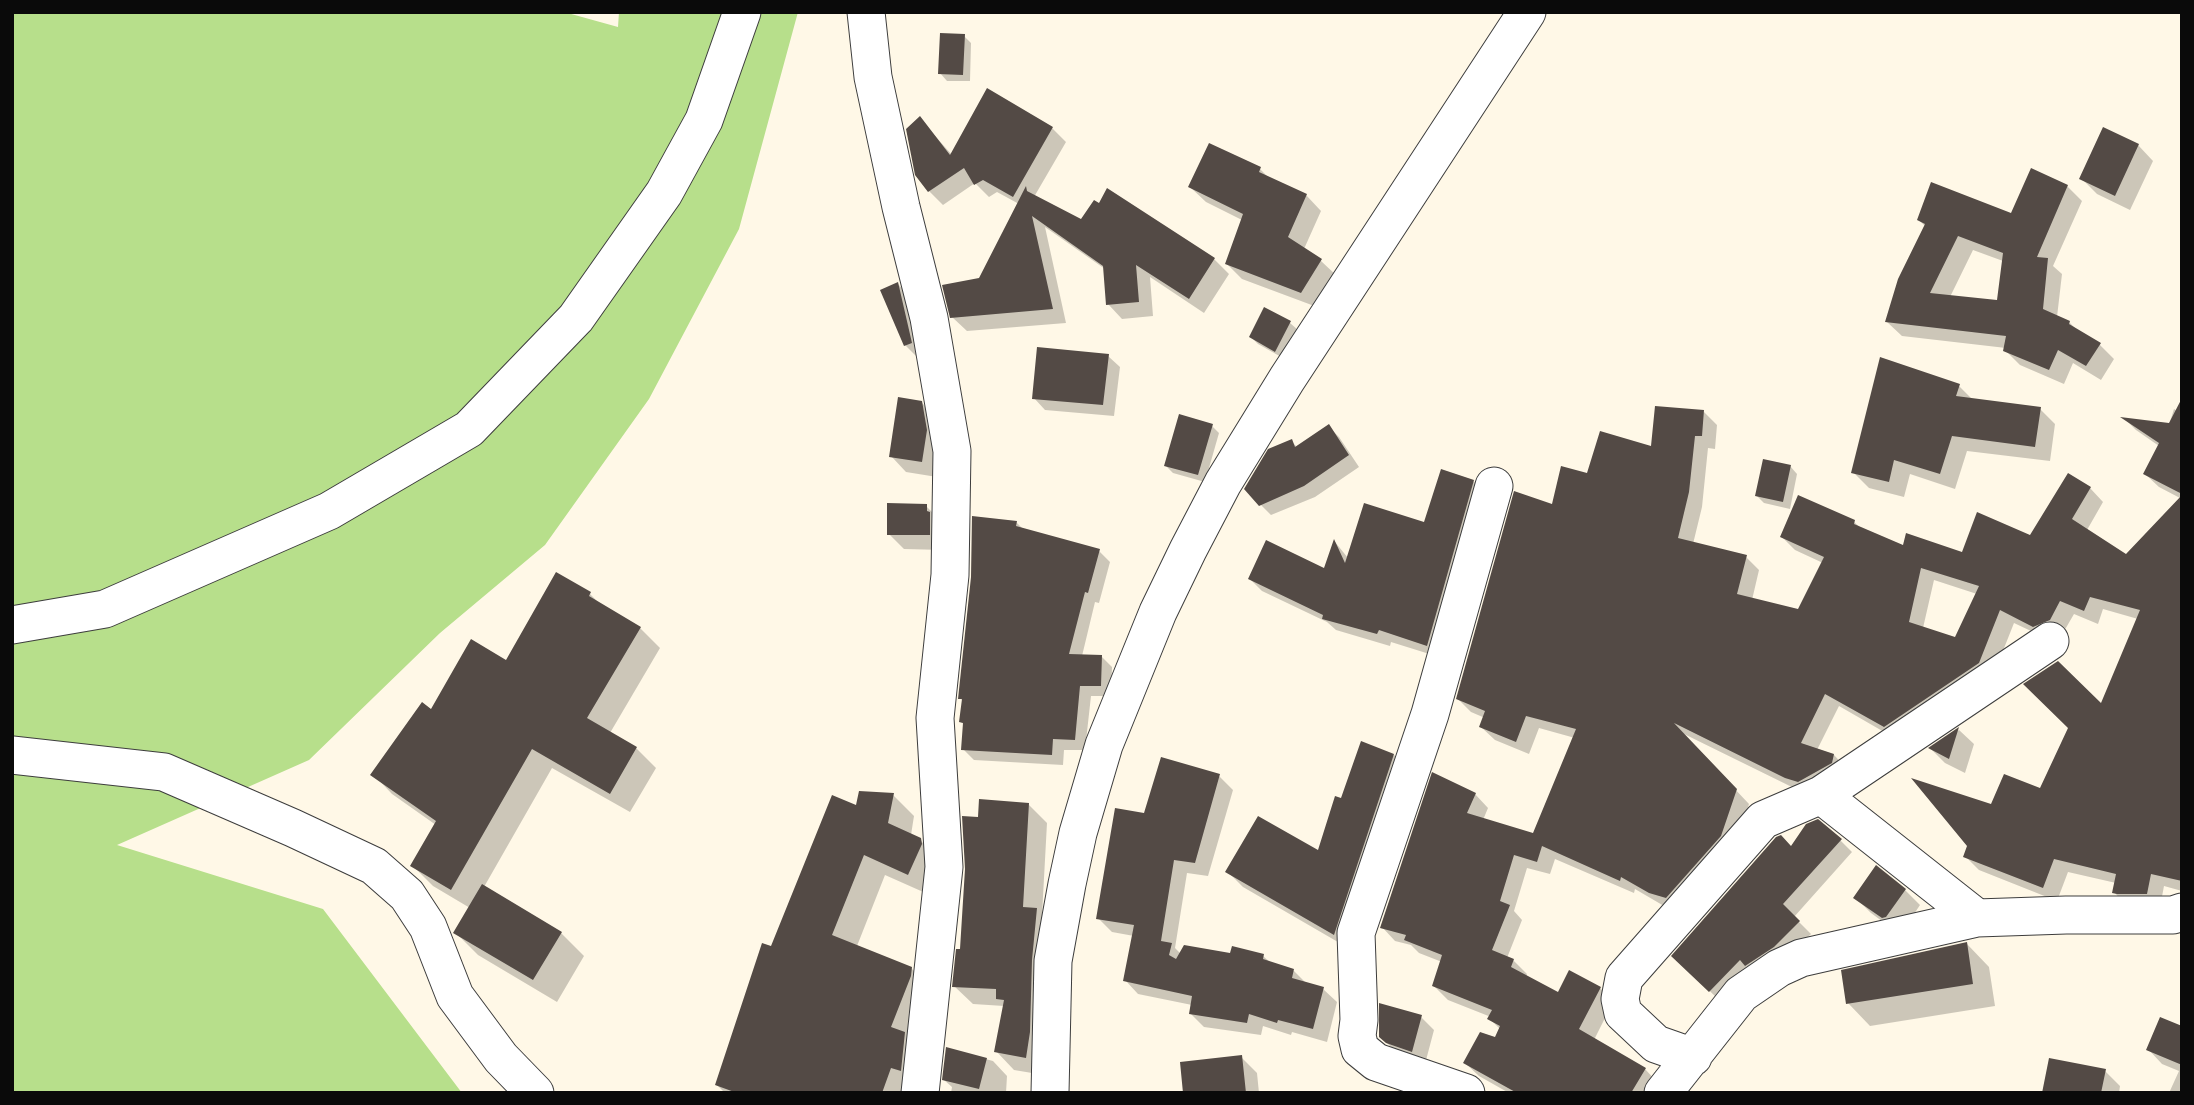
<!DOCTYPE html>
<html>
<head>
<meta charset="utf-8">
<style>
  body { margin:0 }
  #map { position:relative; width:2194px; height:1105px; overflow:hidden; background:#fff8e7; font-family:"Libre Baskerville",serif }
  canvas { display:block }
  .frame { position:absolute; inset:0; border:14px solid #0a0a0a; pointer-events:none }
</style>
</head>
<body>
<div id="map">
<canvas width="2194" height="1105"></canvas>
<div class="frame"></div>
</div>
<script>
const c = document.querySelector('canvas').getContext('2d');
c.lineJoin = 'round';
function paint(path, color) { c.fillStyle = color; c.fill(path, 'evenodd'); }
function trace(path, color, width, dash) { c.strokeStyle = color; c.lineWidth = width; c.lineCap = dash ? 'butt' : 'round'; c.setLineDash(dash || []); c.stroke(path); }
paint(new Path2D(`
  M 12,12 L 564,12 L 618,27 L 619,12 L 798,12 L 739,229 L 649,399 L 545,545 L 440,633 L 309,760 L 117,845 L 323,909 L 462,1093 L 12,1093 Z`), '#b7df8b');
paint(new Path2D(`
  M 964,36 L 971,43 L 970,81 L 947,81 L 940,73 Z
  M 920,119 L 952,155 L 1052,128 L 1066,142 L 1034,197 L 1081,222 L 1214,259 L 1229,274 L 1204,313 L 1150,277 L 1153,316 L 1122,319 L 1108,304 L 1105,269 L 1045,227 L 1066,323 L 967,331 L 952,317 L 981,279 L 1019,204 L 997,192 L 989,197 L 975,183 L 943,205 L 929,191 Z
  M 2138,145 L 2153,161 L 2130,210 L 2097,194 L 2081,178 Z
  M 1260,169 L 1270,179 L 1306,195 L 1321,211 L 1304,249 L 1321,261 L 1337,276 L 1317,307 L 1242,279 L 1227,264 L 1242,220 L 1206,202 L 1190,187 Z
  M 2067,186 L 2082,201 L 2053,266 L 2062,274 L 2057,317 L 2069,322 L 2079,332 L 2099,344 L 2114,359 L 2101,380 L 2073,363 L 2064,384 L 2020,365 L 2005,350 L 2006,348 L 1902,336 L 1887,322 L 1926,227 L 1919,220 L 2012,215 ZM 1973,250 L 2003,261 L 1999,302 L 1950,297 Z
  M 898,284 L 913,300 L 921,361 L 905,345 Z
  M 1265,310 L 1290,323 L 1298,330 L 1283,358 L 1258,344 L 1251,337 Z
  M 1108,356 L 1120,367 L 1114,416 L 1045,410 L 1034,398 Z
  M 1959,386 L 1973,400 L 2040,409 L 2055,424 L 2050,461 L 1967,451 L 1955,489 L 1910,474 L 1904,497 L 1869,488 L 1853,472 Z
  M 921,402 L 937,418 L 937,477 L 906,472 L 891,456 Z
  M 2174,409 L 2182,414 L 2182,891 L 2164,886 L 2160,907 L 2127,906 L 2114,892 L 2116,883 L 2068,872 L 2057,901 L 1979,870 L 1965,856 L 1991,806 L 2041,790 L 2102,706 L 2138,619 L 2103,609 L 2098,624 L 2074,614 L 2063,633 L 2048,639 L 2014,623 L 1993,676 L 1898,740 L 1839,706 L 1817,750 L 1834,755 L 1847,769 L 1800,791 L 1682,733 L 1749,804 L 1734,850 L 1664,906 L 1635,889 L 1634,893 L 1555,859 L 1550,874 L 1527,868 L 1514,911 L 1522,920 L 1507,958 L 1513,960 L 1527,974 L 1526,977 L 1558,994 L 1600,988 L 1613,1002 L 1594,1040 L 1645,1069 L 1658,1083 L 1652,1093 L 1509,1093 L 1479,1076 L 1465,1063 L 1496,1039 L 1500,1029 L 1490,1019 L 1491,1017 L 1448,1000 L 1434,986 L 1442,962 L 1419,953 L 1411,945 L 1395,941 L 1382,927 L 1475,794 L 1488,808 L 1483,820 L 1534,835 L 1575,738 L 1539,728 L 1529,754 L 1495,740 L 1481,727 L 1485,718 L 1471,712 L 1458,699 L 1553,506 L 1589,475 L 1653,448 L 1704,412 L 1717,425 L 1715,449 L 1708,448 L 1702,507 L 1693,544 L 1746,557 L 1759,570 L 1752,600 L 1799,611 L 1823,563 L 1795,550 L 1782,537 L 1854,522 L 1862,529 L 1904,547 L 1963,554 L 2031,537 L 2090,488 L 2103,502 L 2087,530 L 2126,556 L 2180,498 L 2159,487 L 2145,474 L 2159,446 L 2136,430 L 2125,419 L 2169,425 ZM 1934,580 L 1977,594 L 1956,639 L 1923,628 Z
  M 1212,426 L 1219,433 L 1205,482 L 1173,473 L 1166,466 Z
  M 1328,426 L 1339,437 L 1359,467 L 1315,497 L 1271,515 L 1260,504 L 1291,441 L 1297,447 Z
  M 1790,466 L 1797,474 L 1790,509 L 1764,503 L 1757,496 Z
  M 1473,481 L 1486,493 L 1439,657 L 1391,642 L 1390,646 L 1336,630 L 1327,622 L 1262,591 L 1250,579 L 1325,570 L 1335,542 L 1348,558 L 1425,524 Z
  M 926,506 L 941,521 L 944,550 L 904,549 L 889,534 Z
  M 1016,522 L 1024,530 L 1099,551 L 1110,562 L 1099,603 L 1095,602 L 1082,656 L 1101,656 L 1112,667 L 1111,696 L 1091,696 L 1085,750 L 1064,750 L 1063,765 L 974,760 L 963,749 L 965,725 L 961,722 L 964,702 L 960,698 Z
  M 590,594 L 601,605 L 640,628 L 660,648 L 610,733 L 636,748 L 656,768 L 630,812 L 552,768 L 484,887 L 561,933 L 584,956 L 557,1002 L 478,955 L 455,932 L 470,908 L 433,886 L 413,866 L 436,825 L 392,794 L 373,774 L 431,712 L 507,663 Z
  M 1959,730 L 1974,744 L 1965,773 L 1945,763 L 1931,749 Z
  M 1394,755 L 1409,770 L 1350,949 L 1243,887 L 1228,872 L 1319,852 L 1342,800 Z
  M 1219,776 L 1233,790 L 1208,876 L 1187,873 L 1175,948 L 1181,954 L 1263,956 L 1271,963 L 1294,971 L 1307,984 L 1323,989 L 1337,1002 L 1327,1042 L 1292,1032 L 1291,1035 L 1263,1026 L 1261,1035 L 1204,1027 L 1190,1013 L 1192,1005 L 1138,994 L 1125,980 L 1134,936 L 1112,932 L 1098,918 L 1146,815 Z
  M 893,795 L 914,816 L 911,835 L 920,840 L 942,862 L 930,895 L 885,875 L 857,946 L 911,968 L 933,990 L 911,1093 L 725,1093 L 717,1085 L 772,949 L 857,808 Z
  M 1028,804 L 1047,823 L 1042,915 L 1055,928 L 1044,1075 L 1014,1070 L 996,1051 L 1004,1006 L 973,1004 L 954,986 L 961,951 L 979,819 Z
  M 1840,840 L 1852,852 L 1794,917 L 1811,934 L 1786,959 L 1722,1003 L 1674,956 L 1792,849 Z
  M 1905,890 L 1920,905 L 1902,932 L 1898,933 L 1871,913 L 1856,898 Z
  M 1967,944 L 1989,967 L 1995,1006 L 1870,1026 L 1848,1003 Z
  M 1421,1017 L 1434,1030 L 1425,1064 L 1394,1050 L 1381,1037 Z
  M 2182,1028 L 2182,1093 L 2169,1093 L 2179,1071 L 2162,1064 L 2148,1049 Z
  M 948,1049 L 993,1061 L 1007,1076 L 1006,1093 L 951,1093 L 952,1087 L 944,1080 Z
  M 1241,1057 L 1257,1073 L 1259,1093 L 1185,1093 Z
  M 2105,1071 L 2120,1086 L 2119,1093 L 2044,1093 Z`), '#0003');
paint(new Path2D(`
  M 940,33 L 965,34 L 963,75 L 938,74 Z
  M 987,88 L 1053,127 L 1013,197 L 983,180 L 974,185 L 964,168 L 928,192 L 915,175 L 906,129 L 920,116 L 950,155 Z
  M 2103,127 L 2139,144 L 2115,196 L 2079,179 Z
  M 1209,143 L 1261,167 L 1259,172 L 1307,194 L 1288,237 L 1322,259 L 1301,293 L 1225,264 L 1243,214 L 1188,187 Z
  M 2031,168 L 2068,185 L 2037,257 L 2048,258 L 2043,309 L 2070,321 L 2069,324 L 2101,343 L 2086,366 L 2058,350 L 2049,370 L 2003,351 L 2006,336 L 1885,322 L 1898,279 L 1925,224 L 1917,220 L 1931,182 L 2011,213 ZM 1958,236 L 2003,253 L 1997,300 L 1930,293 Z
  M 1026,186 L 1027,191 L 1081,219 L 1094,200 L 1099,203 L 1107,188 L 1215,258 L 1189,299 L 1136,265 L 1139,302 L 1106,305 L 1103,266 L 1032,216 L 1053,309 L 950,318 L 942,285 L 979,278 Z
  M 898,282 L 912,343 L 904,346 L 880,290 Z
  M 1264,307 L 1291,321 L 1275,352 L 1249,337 Z
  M 1037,347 L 1109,354 L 1103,405 L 1032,399 Z
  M 1880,357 L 1960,384 L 1956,396 L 2041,407 L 2035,447 L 1952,436 L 1940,474 L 1894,460 L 1889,482 L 1851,473 Z
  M 898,397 L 922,401 L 927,430 L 922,462 L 889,457 Z
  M 2182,398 L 2182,494 L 2143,474 L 2159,443 L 2120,417 L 2169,423 Z
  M 1655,406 L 1704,410 L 1702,436 L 1695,436 L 1689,492 L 1678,538 L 1747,555 L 1737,594 L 1798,609 L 1824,557 L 1780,537 L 1798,495 L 1855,520 L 1854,524 L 1903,545 L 1906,533 L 1962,552 L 1977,512 L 2030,535 L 2068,473 L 2091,487 L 2072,519 L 2126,554 L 2182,495 L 2182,881 L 2151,874 L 2147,894 L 2117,894 L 2112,893 L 2116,874 L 2054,859 L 2043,888 L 1963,857 L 1967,846 L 1911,778 L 1991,804 L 2004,774 L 2040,788 L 2068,728 L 2023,684 L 2058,661 L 2101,703 L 2140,610 L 2090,597 L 2084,611 L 2060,601 L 2050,620 L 2033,627 L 2000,610 L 1979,663 L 1884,727 L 1825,694 L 1801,743 L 1834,754 L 1832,763 L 1798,782 L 1785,778 L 1674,723 L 1737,789 L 1721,836 L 1666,898 L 1649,893 L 1621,877 L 1620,881 L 1542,846 L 1537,862 L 1514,855 L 1500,901 L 1510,905 L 1492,950 L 1514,959 L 1511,967 L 1558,992 L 1569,970 L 1601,987 L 1579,1029 L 1646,1068 L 1631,1093 L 1517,1093 L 1463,1063 L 1480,1032 L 1495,1037 L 1500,1026 L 1487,1019 L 1492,1010 L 1432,986 L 1442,955 L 1404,940 L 1406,935 L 1380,928 L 1432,772 L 1476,793 L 1467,813 L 1533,833 L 1576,729 L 1526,716 L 1516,742 L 1479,727 L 1485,711 L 1456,699 L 1514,491 L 1552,504 L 1561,466 L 1587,473 L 1600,431 L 1651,446 ZM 1921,568 L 1979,586 L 1955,637 L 1909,622 Z
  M 1179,414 L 1213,424 L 1198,475 L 1164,466 Z
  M 1329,424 L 1349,455 L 1304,486 L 1259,506 L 1244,489 L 1268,449 L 1292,439 L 1295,447 Z
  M 1763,459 L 1791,465 L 1783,502 L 1755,496 Z
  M 1441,469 L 1474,480 L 1427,646 L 1379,630 L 1377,634 L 1322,619 L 1323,615 L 1248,579 L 1266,540 L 1324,568 L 1334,539 L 1345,563 L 1364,503 L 1424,522 Z
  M 887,503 L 927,504 L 927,511 L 930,512 L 930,535 L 887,535 Z
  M 972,516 L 1017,521 L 1016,526 L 1100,549 L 1088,593 L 1085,592 L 1069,654 L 1102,655 L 1101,686 L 1080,686 L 1075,740 L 1053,739 L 1052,755 L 961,750 L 963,723 L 959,722 L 962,699 L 958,699 L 971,577 Z
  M 556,572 L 591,592 L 589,596 L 641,627 L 587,718 L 637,747 L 610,794 L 532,749 L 451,890 L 410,866 L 436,821 L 370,775 L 422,702 L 431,709 L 471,639 L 506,660 Z
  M 1959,727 L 1949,759 L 1928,748 Z
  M 1361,741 L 1394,754 L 1334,935 L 1225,872 L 1258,816 L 1318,850 L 1335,796 L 1341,798 Z
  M 1161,757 L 1220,774 L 1195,863 L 1174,860 L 1161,941 L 1172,943 L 1169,955 L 1176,959 L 1184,945 L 1230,953 L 1232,946 L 1264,954 L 1263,959 L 1294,969 L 1292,978 L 1324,987 L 1313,1029 L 1278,1020 L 1277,1023 L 1249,1014 L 1247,1023 L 1189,1014 L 1192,996 L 1123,981 L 1134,925 L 1096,919 L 1115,808 L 1144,813 Z
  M 859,791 L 894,793 L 888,823 L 921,838 L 922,844 L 908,875 L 864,855 L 832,935 L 912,967 L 911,976 L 891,1027 L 905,1032 L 901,1071 L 891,1068 L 882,1093 L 737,1093 L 715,1085 L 762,943 L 771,946 L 832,795 L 856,805 Z
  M 979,799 L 1029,803 L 1023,907 L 1037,908 L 1032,960 L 1030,1032 L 1026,1058 L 994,1052 L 1004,1000 L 996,999 L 996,989 L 952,987 L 956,949 L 960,949 L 965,869 L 962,816 L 978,817 Z
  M 1818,819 L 1842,839 L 1783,904 L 1800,921 L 1774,947 L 1745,966 L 1740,960 L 1709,992 L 1671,956 L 1776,837 L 1781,835 L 1791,846 L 1806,824 Z
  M 1876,865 L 1906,889 L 1886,917 L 1882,918 L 1853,898 Z
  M 482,884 L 562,932 L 533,980 L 453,933 Z
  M 1967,942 L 1973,984 L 1846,1004 L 1841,970 Z
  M 1379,1003 L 1422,1015 L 1412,1052 L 1386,1043 L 1379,1037 Z
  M 2160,1017 L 2182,1026 L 2182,1065 L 2146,1050 Z
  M 946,1047 L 987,1058 L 979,1089 L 942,1080 Z
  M 1242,1055 L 1246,1093 L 1183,1093 L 1180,1062 Z
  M 2049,1058 L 2106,1069 L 2101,1093 L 2042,1093 Z`), '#534a45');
const minor = new Path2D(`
  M 866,12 L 873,77 L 901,207 L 929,318 L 952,451 L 950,575 L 935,718 L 944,867 L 920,1093
  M 12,625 L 105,609 L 329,511 L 469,429 L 576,318 L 664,193 L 704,120 L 742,12
  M 12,755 L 164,772 L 293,828 L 374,866 L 407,895 L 428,927 L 455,996 L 501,1058 L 535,1093
  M 1821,795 L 1977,918
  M 1693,1057 L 1656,1044 L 1623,1013 L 1620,999 L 1624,978 L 1763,820 L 1821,795 L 2050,641
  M 1050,1093 L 1053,961 L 1067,884 L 1078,833 L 1104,745 L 1158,612 L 1188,550 L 1223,483 L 1287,379 L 1527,12
  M 1466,1093 L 1376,1062 L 1360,1049 L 1357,1036 L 1359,1020 L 1356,933 L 1430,714 L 1494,486
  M 1663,1093 L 1741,994 L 1779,968 L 1801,958 L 1977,918 L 2066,915 L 2173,915 L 2182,912`);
trace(minor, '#3d3d3d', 39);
trace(minor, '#fff', 37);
</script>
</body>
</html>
